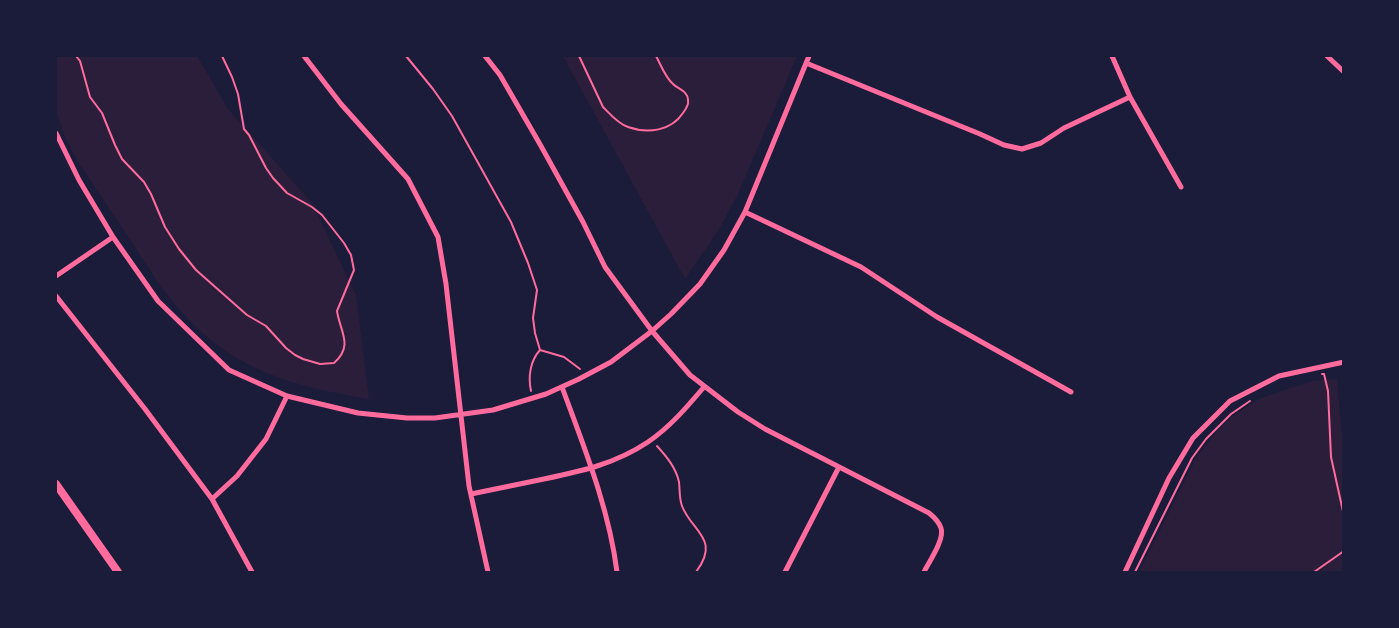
<!DOCTYPE html>
<html>
<head>
<meta charset="utf-8">
<style>
  body { margin:0 }
  #map { position:relative; width:1399px; height:628px; overflow:hidden; background:#1b1b3a; font-family:Jost,sans-serif }
  canvas { display:block }
  .frame { position:absolute; inset:0; border:57px solid #1b1b3a; pointer-events:none }
</style>
</head>
<body>
<div id="map">
<canvas width="1399" height="628"></canvas>
<div class="frame"></div>
</div>
<script>
const c = document.querySelector('canvas').getContext('2d');
c.lineJoin = 'round';
function paint(path, color) { c.fillStyle = color; c.fill(path, 'evenodd'); }
function trace(path, color, width, dash) { c.strokeStyle = color; c.lineWidth = width; c.lineCap = dash ? 'butt' : 'round'; c.setLineDash(dash || []); c.stroke(path); }
paint(new Path2D(`
  M 56,56 L 197,56 L 228,109 L 312,203 L 356,295 L 369,399 C 278,384 220,365 162,288 L 79,163 L 65,137 L 56,110 Z
  M 563,56 L 797,56 L 737,196 L 718,231 L 685,279 Z
  M 1337,379 L 1344,459 L 1343,572 L 1139,572 L 1196,458 L 1216,432 L 1234,415 L 1259,399 L 1281,391 L 1312,381 Z`), '#2a1e3b');
trace(new Path2D(`
  M 76,56 L 80,61 L 90,97 L 102,113 L 115,145 L 122,159 L 144,182 L 151,194 L 165,227 L 179,249 L 196,270 L 247,315 L 266,326 L 286,348 L 295,355 L 303,359 L 320,364 L 334,363 C 354,345 340,332 337,311 L 354,270 L 351,255 L 344,243 L 322,215 L 312,207 L 287,193 L 273,178 L 266,168 L 249,135 L 244,129 L 238,94 L 232,77 L 222,56
  M 406,56 L 433,89 L 452,116 L 511,222 L 528,263 L 537,290 L 533,318 L 535,333 L 540,350 C 530,361 528,377 531,391
  M 579,56 L 603,107 C 610,114 618,124 628,127 C 648,134 671,131 683,113 C 686,109 689,104 688,100 C 688,91 678,89 673,84 C 665,77 661,65 656,56
  M 540,350 L 564,357 L 580,369
  M 1322,374 L 1324,374 L 1328,391 L 1331,457 L 1344,516
  M 657,446 C 667,457 676,468 679,482 C 680,490 679,498 682,506 C 692,532 721,539 696,572
  M 1135,572 L 1192,458 L 1206,439 L 1231,414 L 1250,401
  M 1314,572 L 1344,551`), '#ff6b9d', 2);
trace(new Path2D(`
  M 304,56 L 341,104 L 408,179 L 438,237 L 446,284 L 469,486 L 488,572
  M 485,56 L 500,75 L 541,146 L 583,222 L 605,267 L 652,331 L 690,375 L 738,412 L 765,429 L 929,513 C 934,517 939,522 941,528 C 945,539 929,562 924,572
  M 1112,56 L 1130,97 L 1181,187
  M 1327,56 L 1344,72
  M 806,63 L 980,134 L 1004,145 L 1022,149 L 1041,143 L 1064,128 L 1130,97
  M 56,133 L 79,180 L 113,237 L 158,301 L 229,370 L 287,396 L 358,413 L 407,418 L 435,418 L 493,410 L 546,394 L 579,379 L 611,362 L 652,331 L 671,314 L 700,284 L 724,250 L 745,212 L 809,56
  M 745,212 L 861,267 L 937,317 L 1071,392
  M 56,276 L 113,237
  M 56,296 L 145,409 L 212,499 L 252,572
  M 562,387 C 584,447 609,508 617,572
  M 471,494 C 495,489 519,484 544,479 C 582,471 615,464 648,442 C 670,427 687,407 704,387
  M 212,499 L 237,476 L 266,439 L 287,396
  M 785,572 L 839,467
  M 1125,572 L 1169,478 L 1193,438 L 1230,401 L 1279,376 L 1344,362`), '#ff6b9d', 5);
trace(new Path2D(`
  M 56,484 L 118,572`), '#ff6b9d', 8);
</script>
</body>
</html>
